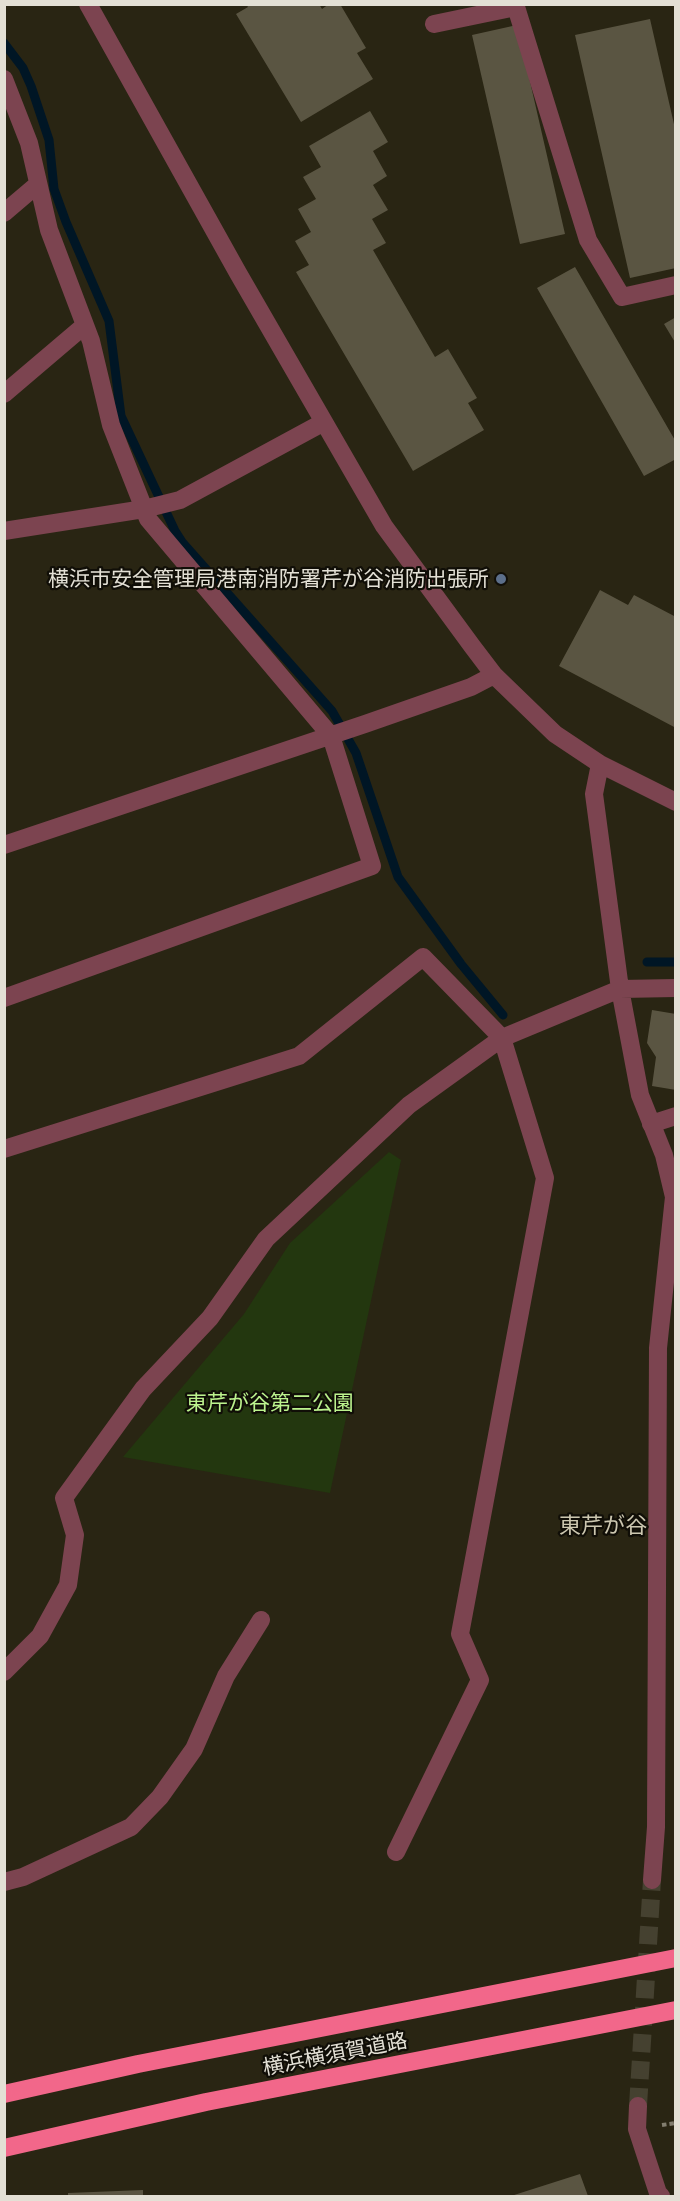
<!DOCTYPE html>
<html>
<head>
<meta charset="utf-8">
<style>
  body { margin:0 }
  #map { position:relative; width:680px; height:2201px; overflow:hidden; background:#292513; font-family:"Exo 2",sans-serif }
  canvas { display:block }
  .frame { position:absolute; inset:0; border:6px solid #e3e0d5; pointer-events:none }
</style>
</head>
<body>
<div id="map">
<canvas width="680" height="2201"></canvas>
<div class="frame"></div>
</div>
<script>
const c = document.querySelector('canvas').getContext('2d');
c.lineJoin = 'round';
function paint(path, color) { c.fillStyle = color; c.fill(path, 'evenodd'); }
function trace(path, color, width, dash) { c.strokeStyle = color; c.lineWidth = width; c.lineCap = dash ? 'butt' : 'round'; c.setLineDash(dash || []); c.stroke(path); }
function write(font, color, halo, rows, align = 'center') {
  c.font = font + ' "Exo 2","Noto Sans JP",sans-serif'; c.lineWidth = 4.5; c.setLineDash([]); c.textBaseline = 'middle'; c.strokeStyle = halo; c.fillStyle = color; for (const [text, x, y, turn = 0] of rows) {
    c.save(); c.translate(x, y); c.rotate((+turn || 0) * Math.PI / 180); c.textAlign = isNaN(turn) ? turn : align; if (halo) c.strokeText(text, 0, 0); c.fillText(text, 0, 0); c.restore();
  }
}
paint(new Path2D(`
  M 389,1152 L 401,1160 L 330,1493 L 123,1457 L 244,1314 L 290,1243 Z`), '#23370f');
trace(new Path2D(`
  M 4,43 L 23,68 L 31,86 L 49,140 L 54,189 L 66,222 L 109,321 L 121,416 L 175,531 L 182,542 L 332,711 L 356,753 L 398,877 L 461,964 L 503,1015
  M 647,962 L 676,962`), '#001625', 9);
paint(new Path2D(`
  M 246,4 L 319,4 L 322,9 L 329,4 L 340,4 L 366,48 L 357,53 L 373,79 L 301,122 L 236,14 L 248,7 Z
  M 650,19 L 676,133 L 676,268 L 630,278 L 575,35 Z
  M 517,25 L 565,234 L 520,244 L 472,35 Z
  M 370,111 L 388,142 L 373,151 L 387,176 L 373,185 L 388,210 L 372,219 L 386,243 L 373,250 L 435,357 L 448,349 L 477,398 L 468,403 L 484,430 L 413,471 L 296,272 L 309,265 L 295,241 L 311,232 L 298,209 L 316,199 L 303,177 L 321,167 L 309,146 Z
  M 575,267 L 676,442 L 676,459 L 644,476 L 537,288 Z
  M 676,317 L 676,344 L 664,324 Z
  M 600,590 L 628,605 L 634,595 L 676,617 L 676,728 L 559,666 Z
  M 652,1010 L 676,1014 L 676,1090 L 652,1086 L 656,1057 L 647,1043 Z
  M 580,2174 L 588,2196 L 511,2196 Z
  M 143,2190 L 143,2196 L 68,2196 L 68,2193 Z`), '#5a5542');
trace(new Path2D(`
  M 638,2106 L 652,1880`), '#454130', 18, [18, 9]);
trace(new Path2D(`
  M 662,2125 L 676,2123`), '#827e6f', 4, [4.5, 3]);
trace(new Path2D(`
  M 88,4 L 238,273 L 384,526 L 472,646 L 494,675 L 555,734 L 600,764 L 676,802
  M 434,24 L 516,7 L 588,240 L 622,297 L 676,285
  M 4,79 L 29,143 L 49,230 L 91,341 L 111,425 L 148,519 L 331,736 L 372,866 L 4,998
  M 4,213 L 38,184
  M 4,394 L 85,325
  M 4,531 L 144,509 L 180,500 L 324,422
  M 600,764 L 594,794 L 620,989 L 640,1095 L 664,1155 L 674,1197 L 658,1348 L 656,1827 L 652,1880
  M 4,845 L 365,724 L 471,687 L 494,675
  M 651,1124 L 676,1116
  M 4,1149 L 299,1056 L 423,957 L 502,1038 L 545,1178 L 460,1634 L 480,1680 L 396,1852
  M 4,1672 L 40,1636 L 68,1585 L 75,1535 L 64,1498 L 143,1389 L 210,1318 L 266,1239 L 409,1105 L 502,1038 L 620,989 L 676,988
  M 4,1882 L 23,1877 L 131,1827 L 160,1797 L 194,1749 L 226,1676 L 261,1620
  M 638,2106 L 637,2129 L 658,2193 L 661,2196`), '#7c4450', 18);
trace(new Path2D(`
  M 4,2094 L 138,2064 L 676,1958
  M 4,2148 L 206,2102 L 676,2010`), '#f2678a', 18);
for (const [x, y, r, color] of [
  [501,579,6,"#5c6f8a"]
]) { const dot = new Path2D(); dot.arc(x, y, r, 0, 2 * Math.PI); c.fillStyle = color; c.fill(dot); trace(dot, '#100e07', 2); }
write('21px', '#e3e0d5', '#100e07', [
  ["横浜市安全管理局港南消防署芹が谷消防出張所",489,579]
], 'right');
write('21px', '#bcf38e', '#100e07', [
  ["東芹が谷第二公園",270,1403]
]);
write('21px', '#e3e0d5', '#100e07', [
  ["横浜横須賀道路",335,2054,-11]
]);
write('22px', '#ccc7b0', '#100e07', [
  ["東芹が谷",603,1526]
]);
</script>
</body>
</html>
